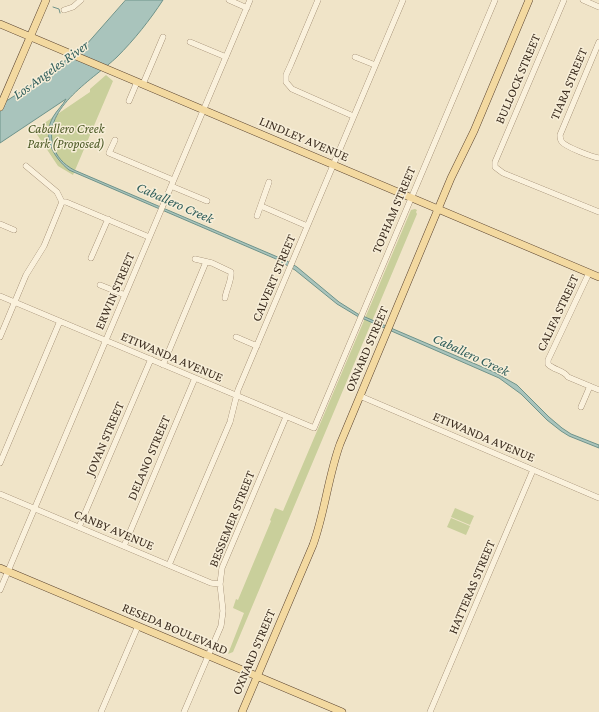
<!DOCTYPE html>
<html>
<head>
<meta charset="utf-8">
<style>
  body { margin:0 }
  canvas { display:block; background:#f0e4c8 }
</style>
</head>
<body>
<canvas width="599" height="712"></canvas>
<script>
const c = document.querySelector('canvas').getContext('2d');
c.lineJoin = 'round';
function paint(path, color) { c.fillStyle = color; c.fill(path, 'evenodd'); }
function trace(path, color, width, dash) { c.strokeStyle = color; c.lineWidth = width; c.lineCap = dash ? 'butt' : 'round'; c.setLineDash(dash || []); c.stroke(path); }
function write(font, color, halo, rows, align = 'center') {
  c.font = font + ' "Crimson Pro",serif'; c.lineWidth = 3; c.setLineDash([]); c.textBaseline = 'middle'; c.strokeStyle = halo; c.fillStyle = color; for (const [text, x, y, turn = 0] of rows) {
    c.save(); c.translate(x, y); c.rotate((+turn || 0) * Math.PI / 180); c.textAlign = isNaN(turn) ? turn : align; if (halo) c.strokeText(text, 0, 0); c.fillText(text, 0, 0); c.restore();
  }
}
paint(new Path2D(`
  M 106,75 L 113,81 L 73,175 L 58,166 L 34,130 L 90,92 L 90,89 Z
  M 415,209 L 417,210 L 416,212 L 417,214 L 233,652 L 228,654 L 244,613 L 233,608 L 236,599 L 238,600 L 271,521 L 270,520 L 275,508 L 283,511 L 411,210 Z
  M 455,508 L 474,516 L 470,525 L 451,517 Z
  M 451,518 L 470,526 L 466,535 L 447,527 Z`), '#c9cf9b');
const water = new Path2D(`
  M 126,0 L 163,0 C 150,20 134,40 117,57 C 95,78 42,108 53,145 C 56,156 63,164 74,170 L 287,261 L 297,267 L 339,302 L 358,314 L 494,372 L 517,385 L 549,417 L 562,428 L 571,434 L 599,445 L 599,448 L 569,436 L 561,431 L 547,420 L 521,394 L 499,378 L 357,316 L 337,304 L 295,270 L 276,259 L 69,170 C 53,157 42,137 53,117 C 57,110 63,105 66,99 L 0,143 L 0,105 L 36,82 L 85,46 Z`);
paint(water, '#a9c4bc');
trace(water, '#6f938a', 1);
trace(new Path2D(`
  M 53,7 L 59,9 L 60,13`), '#6f938a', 1);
const minor = new Path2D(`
  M 229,0 L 247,8
  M 318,0 L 291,64 L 286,75 L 286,82 L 292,89 L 353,116
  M 564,0 L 495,162 L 495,167 L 503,173 L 599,212
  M 583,0 L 599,7
  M 64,10 L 73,7 L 81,0
  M 190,42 L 226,57
  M 599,42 L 560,135 C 560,138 560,140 562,142 C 566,147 592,157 599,158
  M 355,57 L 375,65
  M 143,84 L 163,37
  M 129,101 L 137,82
  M 115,140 L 109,153 L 173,180
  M 26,166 L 57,192 L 62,202
  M 171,186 L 207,201
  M 62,202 L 66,202 L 149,237
  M 261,206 L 307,226
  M 257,216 L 269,182
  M 0,224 L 14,230
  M 91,258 L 108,219
  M 195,259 L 212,263 L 231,272 C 232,280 226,290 225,298
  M 589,273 L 548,360 L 548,364 C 553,370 564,370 568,377 L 599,390
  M 100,285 L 125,295
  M 0,296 L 314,428 L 495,0
  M 0,337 L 26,275 L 44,246 L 62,202
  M 236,337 L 257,346
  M 163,365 L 206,262
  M 360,396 L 599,498
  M 581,407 L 590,386
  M 0,463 L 60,321
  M 0,494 L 211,583 L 220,584
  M 79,527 L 151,359
  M 124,546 L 195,378
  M 169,565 L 230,422 L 238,390 L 403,0
  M 0,590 L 250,0
  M 101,712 L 138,626
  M 184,712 L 221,626 L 223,611 L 220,584 L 222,568 L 286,417
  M 430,712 L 533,470`);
const major = new Path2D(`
  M 0,24 L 599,277
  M 0,107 L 46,0
  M 0,568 L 342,712
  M 242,712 L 313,545 C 325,512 328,477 340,444 L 451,178 L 474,131 L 529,0`);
trace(minor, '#8d765c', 6);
trace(major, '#5b4430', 8);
trace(minor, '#faf1dc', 5.5);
trace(major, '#f3d9a0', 7);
write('13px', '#3d2e20', '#f7eed8', [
  ["BULLOCK STREET",518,79,-67],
  ["TIARA STREET",569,84,-67],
  ["LINDLEY AVENUE",304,139,23],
  ["TOPHAM STREET",394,210,-67],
  ["CALVERT STREET",274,278,-67],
  ["ERWIN STREET",115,291,-67],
  ["CALIFA STREET",558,313,-65],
  ["OXNARD STREET",367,349,-67],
  ["ETIWANDA AVENUE",172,357,23],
  ["ETIWANDA AVENUE",484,437,23],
  ["JOVAN STREET",105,439,-67],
  ["DELANO STREET",149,458,-67],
  ["BESSEMER STREET",232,519,-68],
  ["CANBY AVENUE",114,530,23],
  ["HATTERAS STREET",472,587,-67],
  ["RESEDA BOULEVARD",175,629,23],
  ["OXNARD STREET",254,652,-67]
]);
write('italic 13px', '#4d5a26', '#f7eed8', [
  ["Caballero Creek",66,129],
  ["Park (Proposed)",66,144]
]);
write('italic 14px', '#2f5d5a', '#f7eed8', [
  ["Los Angeles River",51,70,-36],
  ["Caballero Creek",175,203,24],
  ["Caballero Creek",471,355,25]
]);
</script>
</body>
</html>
